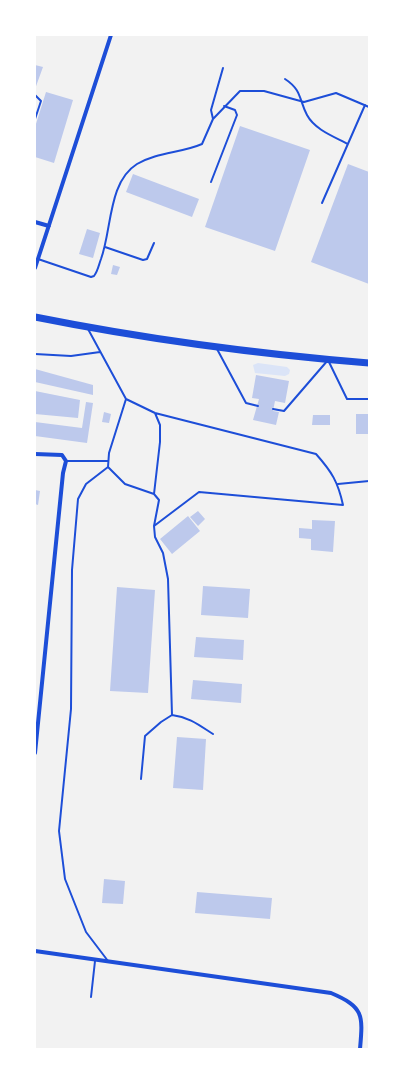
<!DOCTYPE html>
<html>
<head>
<meta charset="utf-8">
<style>
  body { margin:0 }
  #map { position:relative; width:404px; height:1084px; overflow:hidden; background:#f2f2f2; font-family:"Open Sans",sans-serif }
  canvas { display:block }
  .frame { position:absolute; inset:0; border:36px solid #fff; pointer-events:none }
</style>
</head>
<body>
<div id="map">
<canvas width="404" height="1084"></canvas>
<div class="frame"></div>
</div>
<script>
const c = document.querySelector('canvas').getContext('2d');
c.lineJoin = 'round';
function paint(path, color) { c.fillStyle = color; c.fill(path, 'evenodd'); }
function trace(path, color, width, dash) { c.strokeStyle = color; c.lineWidth = width; c.lineCap = dash ? 'butt' : 'round'; c.setLineDash(dash || []); c.stroke(path); }
paint(new Path2D(`
  M 258,363 L 287,367 L 290,370 L 289,374 L 285,376 L 255,373 L 253,365 Z`), '#dbe4f7');
paint(new Path2D(`
  M 35,65 L 43,67 L 35,89 Z
  M 46,92 L 73,100 L 54,163 L 35,157 L 35,127 Z
  M 240,126 L 310,150 L 275,251 L 205,227 Z
  M 348,164 L 369,172 L 369,284 L 311,262 Z
  M 133,174 L 199,199 L 192,217 L 126,192 Z
  M 87,229 L 100,233 L 93,258 L 79,254 Z
  M 113,265 L 120,267 L 117,275 L 111,274 Z
  M 35,369 L 93,385 L 93,395 L 35,382 Z
  M 256,375 L 289,381 L 285,403 L 275,401 L 273,411 L 279,412 L 276,425 L 253,420 L 259,399 L 252,398 Z
  M 35,391 L 80,400 L 78,418 L 35,414 Z
  M 86,402 L 93,403 L 87,443 L 35,436 L 35,422 L 82,428 Z
  M 104,412 L 111,414 L 109,423 L 102,422 Z
  M 356,414 L 369,414 L 369,434 L 356,434 Z
  M 313,415 L 330,415 L 330,425 L 312,425 Z
  M 35,490 L 40,491 L 38,505 L 35,504 Z
  M 198,511 L 205,519 L 198,526 L 190,517 Z
  M 188,516 L 200,531 L 172,554 L 160,539 Z
  M 312,520 L 335,521 L 333,552 L 311,550 L 311,539 L 299,538 L 299,528 L 312,529 Z
  M 203,586 L 250,589 L 248,618 L 201,615 Z
  M 117,587 L 155,590 L 148,693 L 110,691 Z
  M 196,637 L 244,640 L 243,660 L 194,657 Z
  M 193,680 L 242,684 L 241,703 L 191,699 Z
  M 177,737 L 206,739 L 203,790 L 173,788 Z
  M 104,879 L 125,881 L 123,904 L 102,903 Z
  M 197,892 L 272,898 L 270,919 L 195,913 Z`), '#bdc9ec');
trace(new Path2D(`
  M 285,79 C 302,90 299,100 307,115 C 315,130 335,137 348,144
  M 35,95 L 41,101 L 35,119
  M 213,119 L 211,110 L 223,68
  M 211,182 L 237,115 L 235,110 L 224,106
  M 322,203 L 365,105
  M 105,247 L 143,260 L 147,259 L 154,243
  M 38,259 L 91,277 L 94,276 C 98,271 99,264 101,259 C 112,229 108,182 137,164 C 157,152 181,153 202,144 L 213,119 L 240,91 L 264,91 L 304,102 L 336,93 L 369,107
  M 88,329 L 126,399 L 155,413 L 316,454 C 332,472 338,482 343,505 L 199,492 L 154,526
  M 217,349 L 246,403 L 258,406
  M 35,354 L 71,356 L 100,352
  M 126,399 L 109,453 L 108,467 L 125,484 L 154,494 L 159,500 L 154,526 L 155,537 L 163,553 L 168,579 L 172,715 L 161,722 L 145,736 L 141,779
  M 273,409 L 284,411 L 328,360 L 347,399 L 369,399
  M 66,461 L 108,461
  M 108,467 L 86,484 L 78,499 L 72,570 L 71,709 L 59,831 L 65,879 L 86,932 L 108,961
  M 338,484 L 369,481
  M 154,494 L 160,442 L 160,425 L 155,413
  M 172,715 C 189,717 199,725 213,734
  M 91,997 L 95,961`), '#1d4ed8', 2);
trace(new Path2D(`
  M 35,222 L 49,226
  M 35,268 L 111,35
  M 35,454 L 62,455 L 66,461 L 63,473 L 35,753
  M 35,951 L 331,993 C 364,1007 363,1015 360,1049`), '#1d4ed8', 4);
trace(new Path2D(`
  M 35,317 C 145,339 257,354 369,363`), '#1d4ed8', 7);
</script>
</body>
</html>
